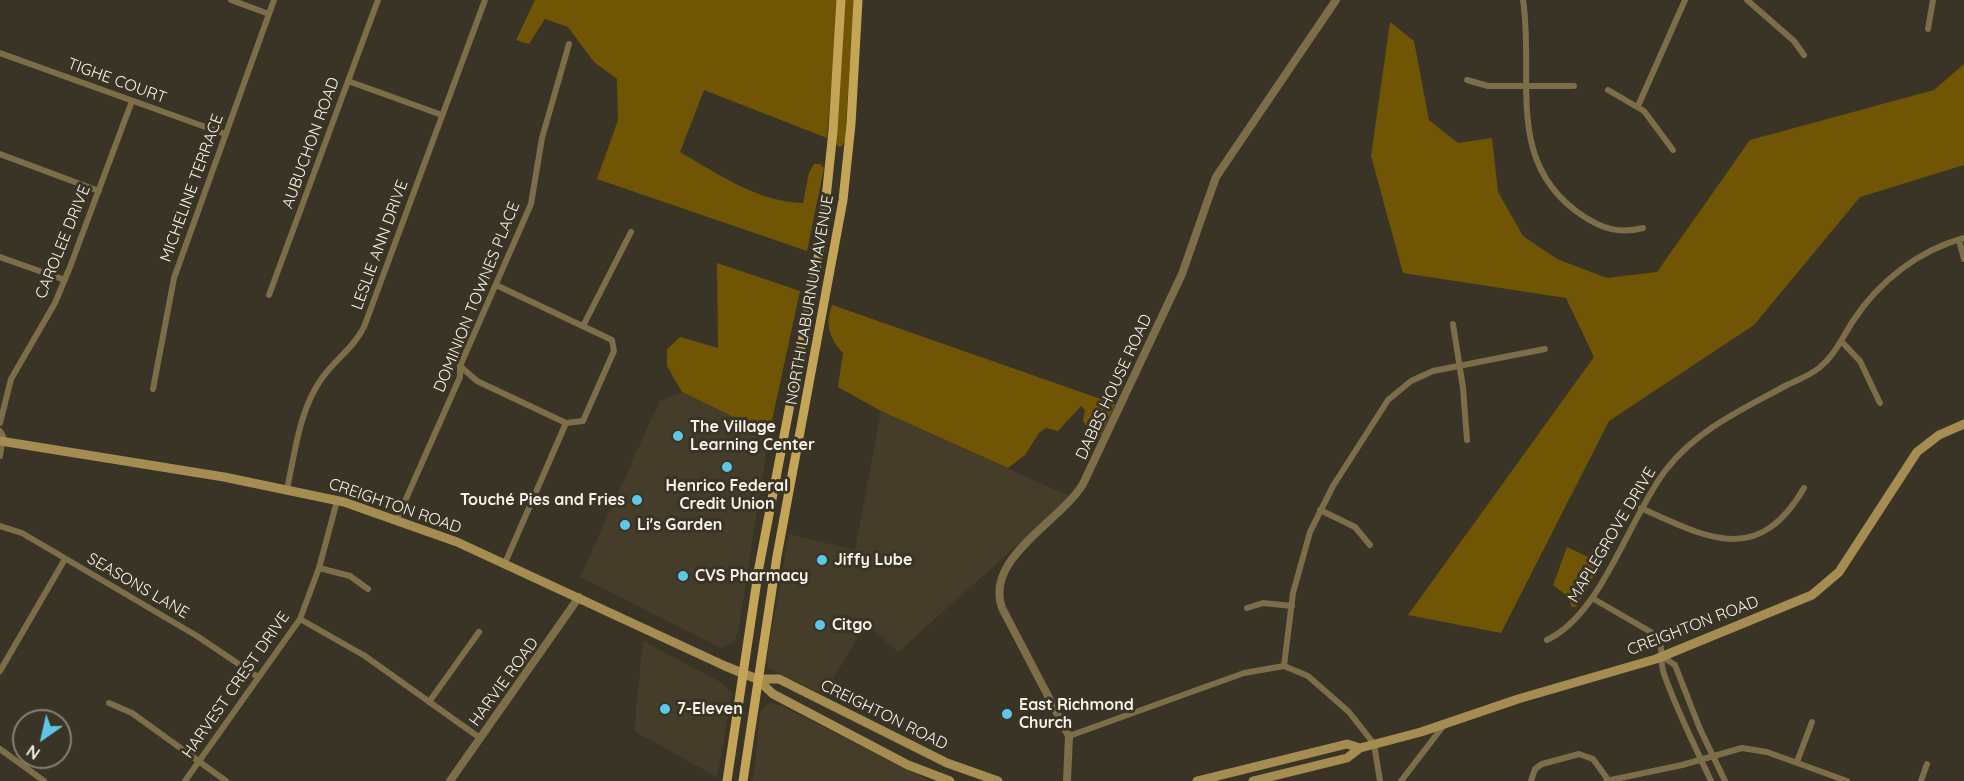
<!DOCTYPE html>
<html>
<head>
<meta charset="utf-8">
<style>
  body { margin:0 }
  #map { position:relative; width:1964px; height:781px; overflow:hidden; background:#3a3426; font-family:Quicksand,sans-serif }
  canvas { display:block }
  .north { position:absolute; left:12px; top:709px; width:60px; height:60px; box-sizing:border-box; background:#3a3426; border:2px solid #858074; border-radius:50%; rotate:214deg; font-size:16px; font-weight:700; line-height:24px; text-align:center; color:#f6f2e9 }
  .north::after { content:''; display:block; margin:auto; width:21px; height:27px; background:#5dc7e8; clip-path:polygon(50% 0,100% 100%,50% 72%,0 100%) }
</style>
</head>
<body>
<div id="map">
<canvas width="1964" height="781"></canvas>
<div class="north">N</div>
</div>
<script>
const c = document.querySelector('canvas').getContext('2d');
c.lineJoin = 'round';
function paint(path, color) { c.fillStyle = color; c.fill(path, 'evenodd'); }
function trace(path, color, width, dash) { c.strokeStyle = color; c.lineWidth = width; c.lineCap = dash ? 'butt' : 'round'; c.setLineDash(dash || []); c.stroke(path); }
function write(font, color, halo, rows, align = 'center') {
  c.font = font + ' Quicksand,sans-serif'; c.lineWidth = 6; c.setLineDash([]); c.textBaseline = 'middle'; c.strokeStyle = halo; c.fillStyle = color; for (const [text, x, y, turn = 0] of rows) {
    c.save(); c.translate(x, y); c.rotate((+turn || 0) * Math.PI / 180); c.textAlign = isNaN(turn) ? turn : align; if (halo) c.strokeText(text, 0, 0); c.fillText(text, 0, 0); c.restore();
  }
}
paint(new Path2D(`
  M 682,392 L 769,434 L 738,633 L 733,643 L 721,648 L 580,577 L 659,402 Z
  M 881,411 L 1071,497 L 898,652 L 866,623 L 824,695 L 768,668 L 766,662 L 789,534 L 855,550 Z
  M 643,641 L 722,683 L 732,694 L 717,777 L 634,731 Z
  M 769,703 L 782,706 L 930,781 L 753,781 L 760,711 Z`), '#453d29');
paint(new Path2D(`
  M 535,0 L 838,0 L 827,138 L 704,90 L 680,152 C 718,174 758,202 803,203 L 809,173 L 814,164 L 820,164 L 824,168 L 807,251 L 597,179 L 618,120 L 617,79 L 594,62 L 568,27 L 545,19 L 529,44 L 516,40 Z
  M 845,0 L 854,0 L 845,141 L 842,146 L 839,147 L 836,144 Z
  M 1390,22 L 1414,41 L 1429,120 L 1458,143 L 1492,138 L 1498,192 L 1523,236 L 1557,259 L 1607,278 L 1657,272 L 1750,140 L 1934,90 L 1964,64 L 1964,165 L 1860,197 L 1754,325 L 1609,421 L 1501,633 L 1408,615 L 1594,357 L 1566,298 L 1403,273 L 1371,156 Z
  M 717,263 L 800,291 L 769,434 L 682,392 L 667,366 L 667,349 L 680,337 L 718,348 Z
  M 832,305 L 838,307 L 1115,404 L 1101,435 L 1091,433 L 1083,421 L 1085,410 L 1081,406 L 1058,431 L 1046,428 L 1039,433 L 1025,455 L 1008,468 L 881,411 L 838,387 L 843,353 C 829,338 825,325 832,305 Z
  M 1567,547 L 1601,563 L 1576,607 L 1572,607 L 1567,596 L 1553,585 Z`), '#705604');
trace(new Path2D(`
  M 231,0 L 269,14
  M 1523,0 C 1535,78 1503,163 1583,216 C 1603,229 1619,234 1643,228
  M 1747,0 L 1794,41 L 1804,55
  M 1928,29 L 1933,0
  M 0,53 L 225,134
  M 1467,80 L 1488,86 L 1574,86
  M 348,81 L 442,115
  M 1608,90 L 1644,111 L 1673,150
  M 1638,106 L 1685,0
  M 0,154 L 99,191
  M 1959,240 L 1964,259
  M 0,257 L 65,280
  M 496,285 L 612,340 L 614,351 L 583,421 L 566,423 L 505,563
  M 269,295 L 378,0
  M 1453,324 L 1463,388 L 1467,440
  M 583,326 L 631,232
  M 1841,341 L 1860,361 L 1880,403
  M 460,366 L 477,381 L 566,423
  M 153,389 L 174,278 L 274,0
  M 0,423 L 11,379 L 55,303 L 70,267 L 132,101
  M 0,431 L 3,436 L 0,456
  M 287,489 C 295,453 299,412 320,381 C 333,361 353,349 364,327 L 485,0
  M 1641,508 C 1707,538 1758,567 1804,488
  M 1320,510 L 1355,527 L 1370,545
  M 397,519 L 460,377 L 460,366 L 531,204 L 542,138 L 569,44
  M 0,526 L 22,533 L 197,636 L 258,677
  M 319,568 L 350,576 L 368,589
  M 1592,598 L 1656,635 C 1665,648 1659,661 1664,674 C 1677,711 1695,746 1711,781
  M 1247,608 L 1263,603 L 1292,606
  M 300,619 L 365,656 L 480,738
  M 1547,640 C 1602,614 1628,520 1665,471 C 1696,430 1743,409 1787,385 C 1797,380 1809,376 1819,368 C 1835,355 1842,338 1853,321 C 1879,281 1918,251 1964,238
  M 1663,657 L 1675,665 L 1700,729 L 1725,781
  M 1284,666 L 1293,593 L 1310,532 L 1333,486 L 1388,400 L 1411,381 L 1433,371 L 1545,349
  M 0,671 L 65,559
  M 429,702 L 479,632
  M 109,703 L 132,713 L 226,781
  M 1069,736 L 1244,673 L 1284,666 L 1308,676 L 1349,712 L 1374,744 L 1380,781
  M 0,749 L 44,781
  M 1797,762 L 1812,722
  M 185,781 L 300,619 L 319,568 L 337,501
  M 1401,781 L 1444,725
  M 1531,781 L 1535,769 L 1542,764 L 1579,754 L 1593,759 L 1609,781
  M 1606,781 L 1682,765 L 1742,748 L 1767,752 L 1847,781
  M 1921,781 L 1927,764`), '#7d6d49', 6);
trace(new Path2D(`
  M 450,781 L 579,597
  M 1067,781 L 1069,736 L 1002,608 C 984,558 1060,522 1083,484 L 1182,274 L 1216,177 L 1336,0`), '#7d6d49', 8);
trace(new Path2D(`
  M 0,441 L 224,477 L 344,502 L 457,542 L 725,666 L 757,679 L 779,679 L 947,763 L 998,781
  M 757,679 L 773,694 L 908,765 L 950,781
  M 1197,781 L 1347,744 L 1360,748
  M 1253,781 L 1347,758 L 1360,748 L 1421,732 L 1518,699 L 1656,659 L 1812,595 L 1839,572 L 1917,452 L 1939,435 L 1964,424`), '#a58c51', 9);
trace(new Path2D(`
  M 727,781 L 759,567 L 822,237 L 833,131 L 841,0
  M 743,781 L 777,556 L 843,200 L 851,124 L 858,0`), '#c4a456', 9);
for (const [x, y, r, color] of [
  [678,436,6,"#5dc7e8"],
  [727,467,6,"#5dc7e8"],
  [637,500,6,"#5dc7e8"],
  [625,525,6,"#5dc7e8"],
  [822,560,6,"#5dc7e8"],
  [683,576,6,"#5dc7e8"],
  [820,625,6,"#5dc7e8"],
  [665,709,6,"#5dc7e8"],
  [1007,714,6,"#5dc7e8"]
]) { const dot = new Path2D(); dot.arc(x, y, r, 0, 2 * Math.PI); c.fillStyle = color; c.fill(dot); trace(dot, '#3a3426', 2); }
write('16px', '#f6f2e9', '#3a3426', [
  ["TIGHE COURT",117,81,20],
  ["AUBUCHON ROAD",311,143,-70],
  ["MICHELINE TERRACE",192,188,-70],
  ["CAROLEE DRIVE",63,242,-68],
  ["LESLIE ANN DRIVE",380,245,-70],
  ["DOMINION TOWNES PLACE",477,297,-68],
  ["NORTH LABURNUM AVENUE",810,300,-80],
  ["DABBS HOUSE ROAD",1114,387,-65],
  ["CREIGHTON ROAD",395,506,19],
  ["MAPLEGROVE DRIVE",1612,535,-59],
  ["SEASONS LANE",138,586,30],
  ["CREIGHTON ROAD",1693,626,-21],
  ["HARVIE ROAD",504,682,-54],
  ["HARVEST CREST DRIVE",236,685,-55],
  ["CREIGHTON ROAD",884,715,26]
]);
write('bold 16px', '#f6f2e9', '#3a3426', [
  ["The Village",690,427],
  ["Learning Center",690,445],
  ["Henrico Federal",727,486,"center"],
  ["Credit Union",727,504,"center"],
  ["Touché Pies and Fries",625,500,"right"],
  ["Li's Garden",637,525],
  ["Jiffy Lube",834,560],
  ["CVS Pharmacy",695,576],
  ["Citgo",832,625],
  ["East Richmond",1019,705],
  ["Church",1019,723],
  ["7-Eleven",677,709]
], 'left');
</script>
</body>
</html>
